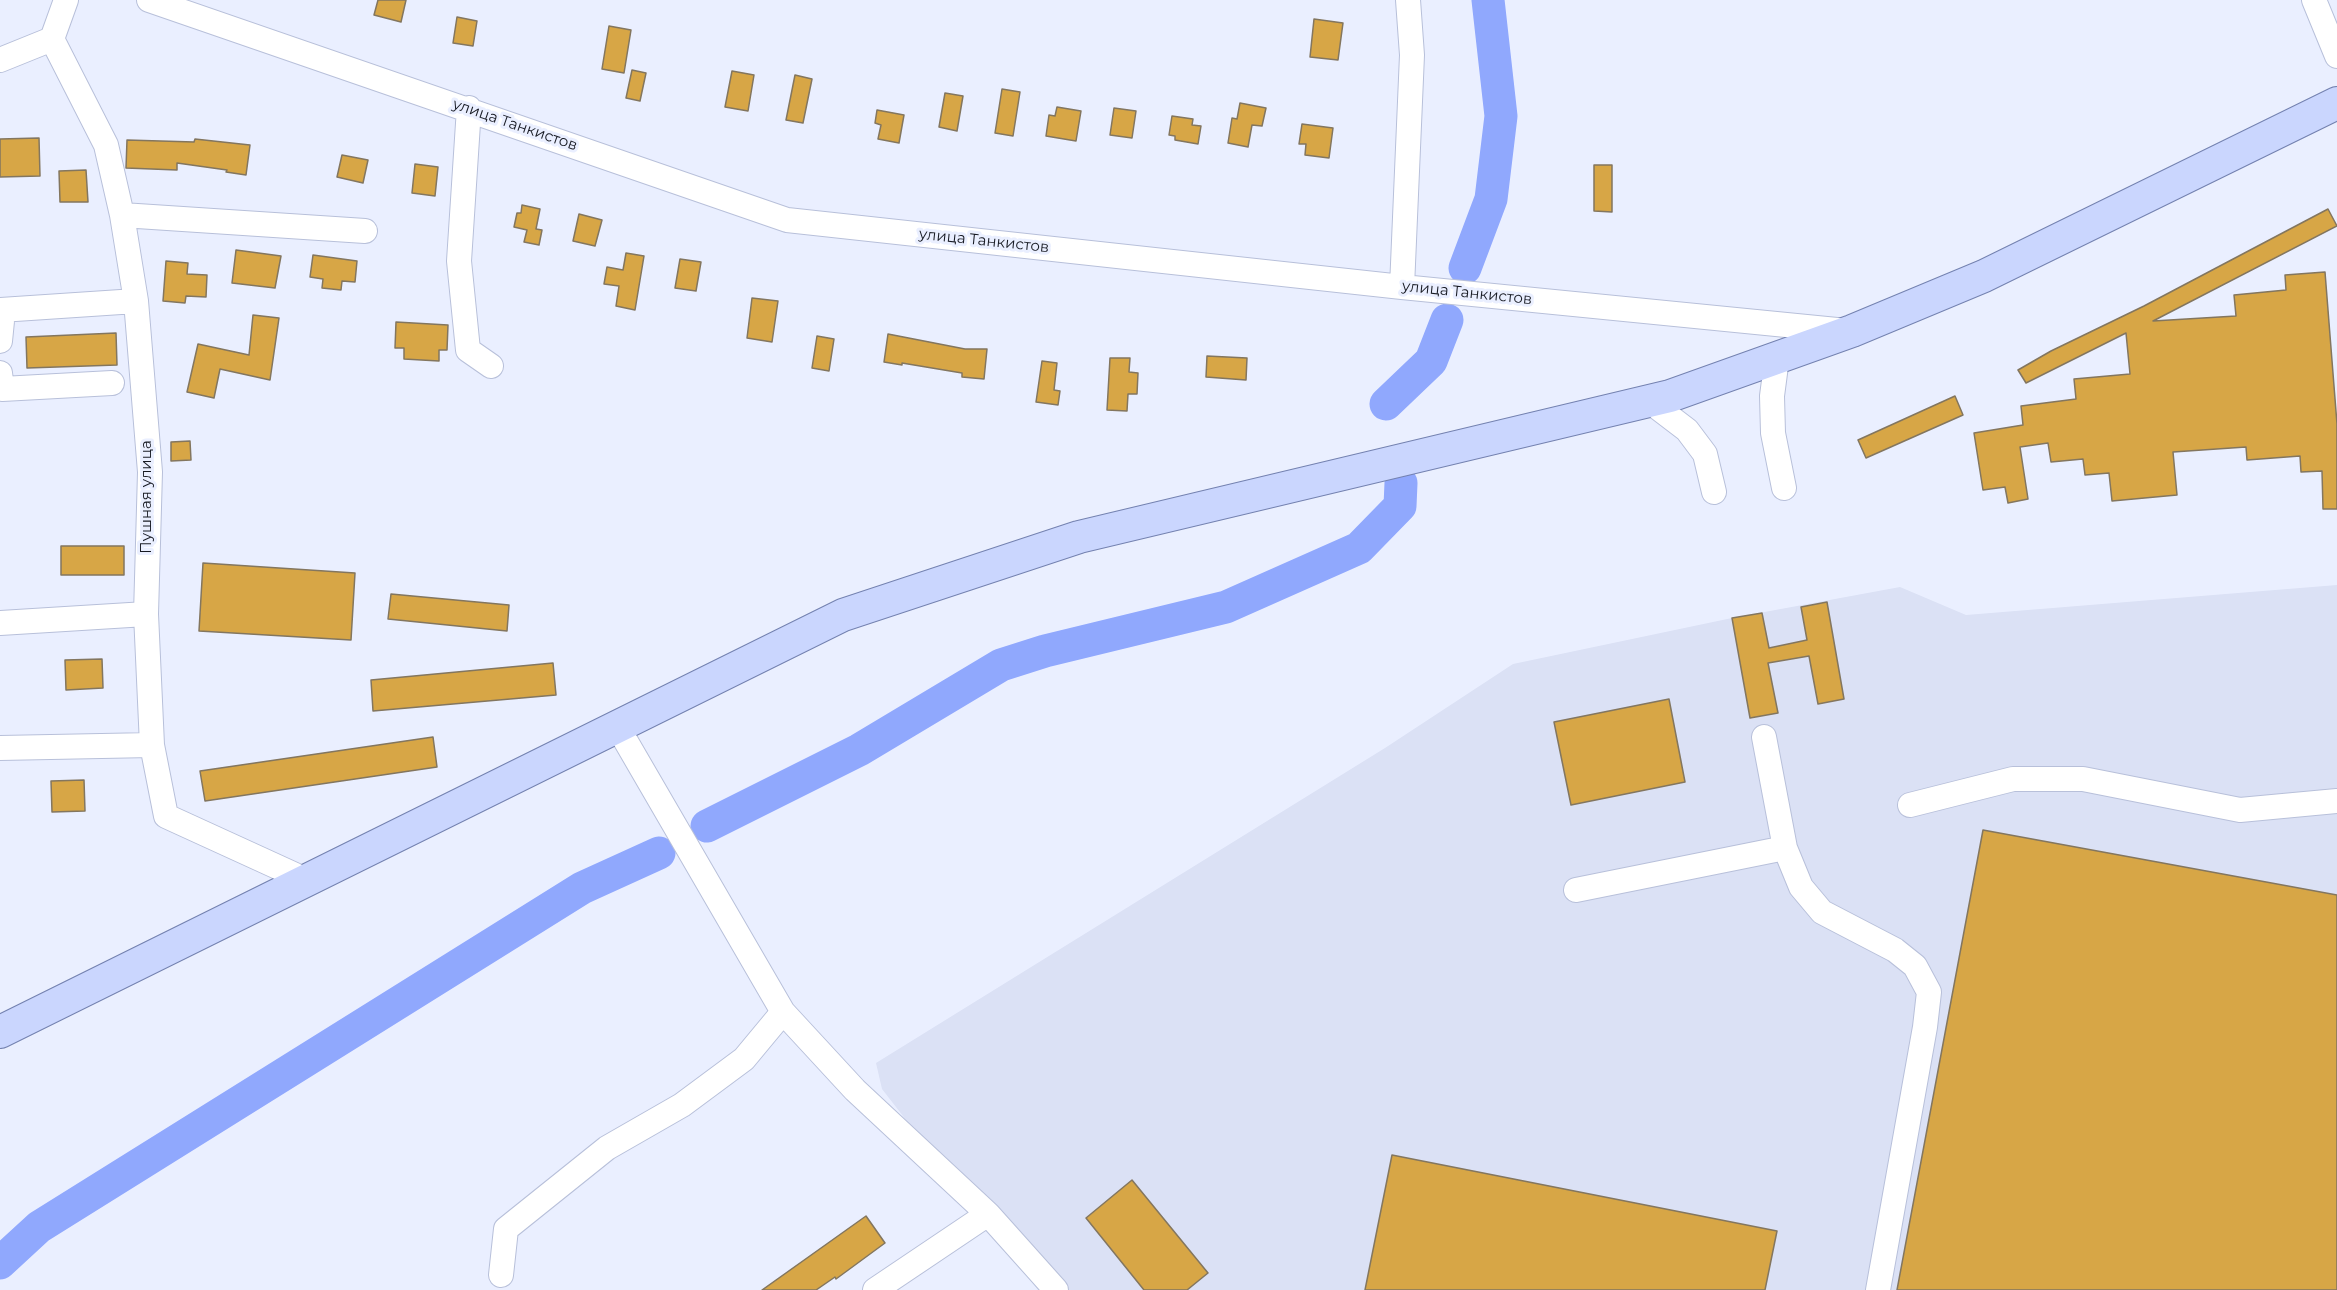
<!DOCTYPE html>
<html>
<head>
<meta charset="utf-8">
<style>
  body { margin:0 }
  canvas { display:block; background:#eaefff }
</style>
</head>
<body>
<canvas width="2337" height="1290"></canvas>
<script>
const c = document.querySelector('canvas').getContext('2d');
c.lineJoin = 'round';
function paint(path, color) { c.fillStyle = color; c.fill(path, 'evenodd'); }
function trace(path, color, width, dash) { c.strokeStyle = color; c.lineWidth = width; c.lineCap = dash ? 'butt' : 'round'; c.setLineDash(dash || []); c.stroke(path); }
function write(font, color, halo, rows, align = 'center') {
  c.font = font + ' Montserrat,sans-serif'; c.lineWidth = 6; c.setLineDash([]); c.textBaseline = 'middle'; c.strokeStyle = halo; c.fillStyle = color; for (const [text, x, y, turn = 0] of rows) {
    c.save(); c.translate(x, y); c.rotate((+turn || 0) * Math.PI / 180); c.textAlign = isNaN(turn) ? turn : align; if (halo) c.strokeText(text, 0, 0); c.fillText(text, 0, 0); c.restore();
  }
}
paint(new Path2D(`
  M 2337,585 L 2337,1290 L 1038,1290 L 882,1089 L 876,1063 L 1385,748 L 1513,664 L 1732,618 L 1900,587 L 1966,615 Z`), '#dbe1f5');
trace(new Path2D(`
  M 1465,268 L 1491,199 L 1501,116 L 1488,0
  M 1386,404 L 1431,361 L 1447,320
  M 707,826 L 859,750 L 1001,665 L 1045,651 L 1226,607 L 1359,548 L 1400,506 L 1401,483
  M 0,1263 L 39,1227 L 582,888 L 659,853`), '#90a8fd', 33);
const building = new Path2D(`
  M 378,0 L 406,0 L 401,22 L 374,15 Z
  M 457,17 L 477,21 L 473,46 L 453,43 Z
  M 1314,19 L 1343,23 L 1338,60 L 1310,57 Z
  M 609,26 L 631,30 L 624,73 L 602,69 Z
  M 632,70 L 646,73 L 640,101 L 626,98 Z
  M 732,71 L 754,75 L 748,111 L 725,107 Z
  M 795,75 L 812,79 L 803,123 L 786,120 Z
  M 1002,89 L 1020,92 L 1013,136 L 995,133 Z
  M 945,93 L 963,96 L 957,131 L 939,127 Z
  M 1240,103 L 1266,108 L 1262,126 L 1252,125 L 1248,147 L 1228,143 L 1232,118 L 1237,119 Z
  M 1057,107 L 1081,111 L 1076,141 L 1046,136 L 1049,115 L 1055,116 Z
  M 1114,108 L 1136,111 L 1132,138 L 1110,135 Z
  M 877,110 L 904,115 L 899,143 L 878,139 L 881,125 L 875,123 Z
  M 1172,116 L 1193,119 L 1192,125 L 1201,126 L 1198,144 L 1175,140 L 1175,136 L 1169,135 Z
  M 1302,124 L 1333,128 L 1329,158 L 1305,155 L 1306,144 L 1299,144 Z
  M 39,138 L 40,176 L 0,177 L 0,139 Z
  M 195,139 L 250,145 L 246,175 L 226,172 L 227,170 L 177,163 L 177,170 L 126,168 L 127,140 L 194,142 Z
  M 342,155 L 368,160 L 363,183 L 337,177 Z
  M 415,164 L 438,167 L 435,196 L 412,193 Z
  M 1594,165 L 1612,165 L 1612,212 L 1594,211 Z
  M 86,170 L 88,202 L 60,202 L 59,171 Z
  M 522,205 L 540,209 L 536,229 L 542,230 L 539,245 L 524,242 L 527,230 L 514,227 L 517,213 L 521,213 Z
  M 2328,209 L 2337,226 L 2153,321 L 2236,316 L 2234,295 L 2286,290 L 2285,275 L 2325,272 L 2337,424 L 2337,509 L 2323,509 L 2322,471 L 2301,472 L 2300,456 L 2247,460 L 2246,447 L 2173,452 L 2177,495 L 2112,501 L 2109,473 L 2085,475 L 2083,459 L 2051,462 L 2048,443 L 2020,447 L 2028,499 L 2008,503 L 2005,487 L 1983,490 L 1974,433 L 2023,425 L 2021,406 L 2076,399 L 2074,379 L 2130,374 L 2126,333 L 2026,383 L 2018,370 L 2051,351 L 2144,306 Z
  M 579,214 L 602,220 L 595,246 L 573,241 Z
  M 236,250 L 281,256 L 275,288 L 232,283 Z
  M 626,253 L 644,256 L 635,310 L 616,306 L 619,286 L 604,284 L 607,267 L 623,270 Z
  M 313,255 L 357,261 L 355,282 L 342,281 L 341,290 L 322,288 L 323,279 L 310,277 Z
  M 680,259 L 701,262 L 696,291 L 675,288 Z
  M 166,261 L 188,263 L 187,274 L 207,275 L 206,297 L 186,296 L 185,303 L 163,301 Z
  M 752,298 L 778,301 L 772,342 L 747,338 Z
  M 253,315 L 279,318 L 270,380 L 220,369 L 214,398 L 187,392 L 198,344 L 249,355 Z
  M 396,322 L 448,325 L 447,350 L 439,350 L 439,361 L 404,359 L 404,348 L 395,348 Z
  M 116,333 L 117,365 L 27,368 L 26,337 Z
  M 888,334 L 965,349 L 987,349 L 984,379 L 962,377 L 962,373 L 902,363 L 902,365 L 884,362 Z
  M 817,336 L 834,339 L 829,371 L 812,368 Z
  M 1207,356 L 1247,358 L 1246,380 L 1206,377 Z
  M 1110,358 L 1130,358 L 1129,372 L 1138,373 L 1137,394 L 1128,394 L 1127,411 L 1107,410 Z
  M 1042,361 L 1057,363 L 1054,390 L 1060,391 L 1058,405 L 1036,402 Z
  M 1955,396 L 1963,415 L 1866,458 L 1858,440 Z
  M 190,441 L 191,460 L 171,461 L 171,442 Z
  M 61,546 L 124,546 L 124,575 L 61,575 Z
  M 203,563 L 355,573 L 351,640 L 199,631 Z
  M 391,594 L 509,605 L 507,631 L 388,619 Z
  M 1827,602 L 1844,699 L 1818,704 L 1809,656 L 1768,663 L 1778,713 L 1750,718 L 1732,618 L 1762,613 L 1769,648 L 1807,640 L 1801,607 Z
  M 102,659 L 103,688 L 66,690 L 65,660 Z
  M 553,663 L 556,695 L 373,711 L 371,680 Z
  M 1669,699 L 1685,782 L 1571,805 L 1554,722 Z
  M 433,737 L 437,767 L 205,801 L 200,771 Z
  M 84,780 L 85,811 L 52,812 L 51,781 Z
  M 1983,830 L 2337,895 L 2337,1290 L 1897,1290 Z
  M 1392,1155 L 1777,1231 L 1765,1290 L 1365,1290 Z
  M 1132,1180 L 1208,1273 L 1187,1290 L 1144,1290 L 1086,1218 Z
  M 866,1216 L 885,1243 L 836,1279 L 835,1277 L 816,1290 L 762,1290 Z`);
paint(building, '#d7a646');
trace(building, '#83765f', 1.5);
const minor = new Path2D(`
  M 149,0 L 787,220 L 1402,287 L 1847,331
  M 2314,0 L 2337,56
  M 52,39 L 106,145 L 122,215 L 136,301 L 150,472 L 146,614 L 152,745 L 166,816 L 306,880
  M 0,60 L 52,39 L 66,0
  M 469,108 L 459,261 L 468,350 L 491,366
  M 122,215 L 365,231
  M 1402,287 L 1412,55 L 1408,0
  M 0,310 L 136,301
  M 0,341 L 3,311
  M 1777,358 L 1772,396 L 1773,433 L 1784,488
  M 0,373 L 2,389 L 112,383
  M 1649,401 L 1687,430 L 1705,454 L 1714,492
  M 0,623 L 146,614
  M 617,726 L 783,1012 L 855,1090 L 988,1214 L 1056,1290
  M 1764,737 L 1785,848 L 1801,887 L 1822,912 L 1895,950 L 1915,966 L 1929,992 L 1925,1027 L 1878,1290
  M 0,748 L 152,745
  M 1910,805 L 2013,779 L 2083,779 L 2240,810 L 2337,801
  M 1576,890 L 1785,848
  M 501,1275 L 506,1229 L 607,1148 L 682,1105 L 744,1059 L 783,1012
  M 875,1290 L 988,1214`);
const major = new Path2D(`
  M 0,1032 L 843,615 L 1079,537 L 1670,396 L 1852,331 L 1984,276 L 2337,103`);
trace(minor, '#b8c0da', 26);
trace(major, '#7482b0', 34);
trace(minor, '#fff', 24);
trace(major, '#cad6fe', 32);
write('15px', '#161922', '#eaefff', [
  ["улица Танкистов",515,125,19],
  ["улица Танкистов",984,241,6],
  ["улица Танкистов",1467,293,6],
  ["Пушная улица",147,497,-90]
]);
</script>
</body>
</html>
